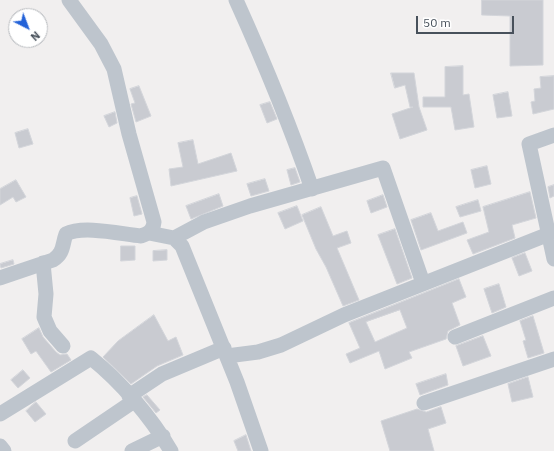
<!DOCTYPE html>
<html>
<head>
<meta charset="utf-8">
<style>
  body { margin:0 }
  #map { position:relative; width:554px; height:451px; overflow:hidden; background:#f1efef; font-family:"IBM Plex Sans",sans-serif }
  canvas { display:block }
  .north { position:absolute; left:8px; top:8px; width:40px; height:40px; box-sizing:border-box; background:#fff; border:1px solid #b6b9bd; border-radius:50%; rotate:138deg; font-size:11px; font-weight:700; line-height:16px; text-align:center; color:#48515b }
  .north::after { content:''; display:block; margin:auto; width:14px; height:18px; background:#2362d8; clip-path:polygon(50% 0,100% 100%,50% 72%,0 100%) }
  .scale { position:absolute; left:416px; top:16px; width:98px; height:18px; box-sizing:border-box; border:2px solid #48515b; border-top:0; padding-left:5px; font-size:12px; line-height:14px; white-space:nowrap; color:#48515b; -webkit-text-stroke:3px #fff; paint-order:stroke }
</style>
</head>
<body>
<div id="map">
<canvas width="554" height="451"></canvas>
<div class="north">N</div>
<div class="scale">50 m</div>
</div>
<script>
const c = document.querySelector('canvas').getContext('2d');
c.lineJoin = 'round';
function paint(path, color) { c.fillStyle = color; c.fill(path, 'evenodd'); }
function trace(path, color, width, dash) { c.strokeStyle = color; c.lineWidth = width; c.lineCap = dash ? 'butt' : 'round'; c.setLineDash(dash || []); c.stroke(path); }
const building = new Path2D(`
  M 482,0 L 543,0 L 543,65 L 510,66 L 510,16 L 482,15 Z
  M 463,66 L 463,95 L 469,94 L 474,127 L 455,130 L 451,107 L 423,107 L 423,97 L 445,97 L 445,67 Z
  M 391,73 L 414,73 L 419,107 L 427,130 L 400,139 L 392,114 L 413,107 L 410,107 L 405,85 L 395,88 Z
  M 554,76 L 554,109 L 533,114 L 531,102 L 535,101 L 534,89 L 541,88 L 540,77 Z
  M 139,86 L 151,116 L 136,122 L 131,104 L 135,103 L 130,89 Z
  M 508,92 L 512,116 L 497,118 L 493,95 Z
  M 270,102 L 277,119 L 267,123 L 260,105 Z
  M 115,112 L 117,123 L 109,127 L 104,116 Z
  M 28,129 L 33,144 L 19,148 L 15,133 Z
  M 193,140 L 198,164 L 231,153 L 237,171 L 171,186 L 169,169 L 183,167 L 178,143 Z
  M 487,166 L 491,184 L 475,188 L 471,170 Z
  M 295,168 L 300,182 L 291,185 L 287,170 Z
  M 265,179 L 269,191 L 251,196 L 247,184 Z
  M 16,180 L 26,197 L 16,202 L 13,197 L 0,205 L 0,189 Z
  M 554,185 L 554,196 L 550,198 L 548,187 Z
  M 530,192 L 536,218 L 512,225 L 515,238 L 473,254 L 467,240 L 489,232 L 483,207 Z
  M 219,194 L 223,206 L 191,219 L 186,206 Z
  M 383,195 L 387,207 L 371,213 L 367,201 Z
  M 137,196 L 142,214 L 134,216 L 130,198 Z
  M 478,200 L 481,211 L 460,217 L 456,207 Z
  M 297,206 L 303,221 L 285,229 L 278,213 Z
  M 321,207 L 333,236 L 347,231 L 351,243 L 337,248 L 359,300 L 343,306 L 326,267 L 316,249 L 302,215 Z
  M 431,213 L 438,231 L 463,222 L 467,233 L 421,250 L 411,220 Z
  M 395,229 L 412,278 L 397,284 L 378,235 Z
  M 121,246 L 135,246 L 135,260 L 121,261 Z
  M 167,250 L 167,260 L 153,261 L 153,251 Z
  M 525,253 L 532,271 L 519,276 L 512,258 Z
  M 13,260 L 14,264 L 1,268 L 0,264 Z
  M 459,279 L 466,297 L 452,303 L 460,325 L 448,331 L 446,339 L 409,352 L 412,358 L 385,369 L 379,351 L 350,363 L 346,354 L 360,348 L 349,323 ZM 400,310 L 407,328 L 375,342 L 366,322 Z
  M 499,284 L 506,307 L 492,313 L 484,289 Z
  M 154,315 L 168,341 L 176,337 L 183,355 L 157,366 L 131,384 L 103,357 L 118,341 Z
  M 533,316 L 544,353 L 528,358 L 523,341 L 526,340 L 520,321 Z
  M 39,328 L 43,337 L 56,352 L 60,355 L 67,354 L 71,360 L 51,372 L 36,351 L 31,354 L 22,339 Z
  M 483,336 L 491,356 L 463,366 L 456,346 Z
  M 23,370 L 30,378 L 18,388 L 11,380 Z
  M 446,374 L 448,385 L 420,395 L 416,384 Z
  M 528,377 L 533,397 L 512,402 L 508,384 Z
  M 147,395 L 160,410 L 156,413 L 143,397 Z
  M 36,402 L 46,414 L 35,422 L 26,411 Z
  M 441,407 L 446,423 L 428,429 L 434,451 L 390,451 L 381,421 L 417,409 L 426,412 Z
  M 246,435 L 251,451 L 238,451 L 234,441 Z`);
paint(building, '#c9cbd1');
trace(building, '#d3d5da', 1);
trace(new Path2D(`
  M 236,0 C 264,62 290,125 312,189
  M 554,135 L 529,144 L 554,259
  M 149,233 L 174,238 L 182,246 L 237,382 L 261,451
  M 174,238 L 204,222 L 250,206 L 383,168 L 423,283
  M 43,263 L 46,294 L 44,317 L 50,331 L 63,346
  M 0,278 L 53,260 C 64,253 62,245 66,234 C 83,225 121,234 141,236 C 149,233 153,231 154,222 L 129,134 L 114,69 L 101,44 L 69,0
  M 455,337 L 554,298
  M 227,356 L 258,352 L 281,345 L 344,315 L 549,234
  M 129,396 L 162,374 L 224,348
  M 424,403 L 554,359
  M 0,414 L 91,358 C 121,382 151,417 171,451
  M 75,441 L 134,401
  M 0,446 L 4,451
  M 132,451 L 163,436`), '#bec5cd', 15);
</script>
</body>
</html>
